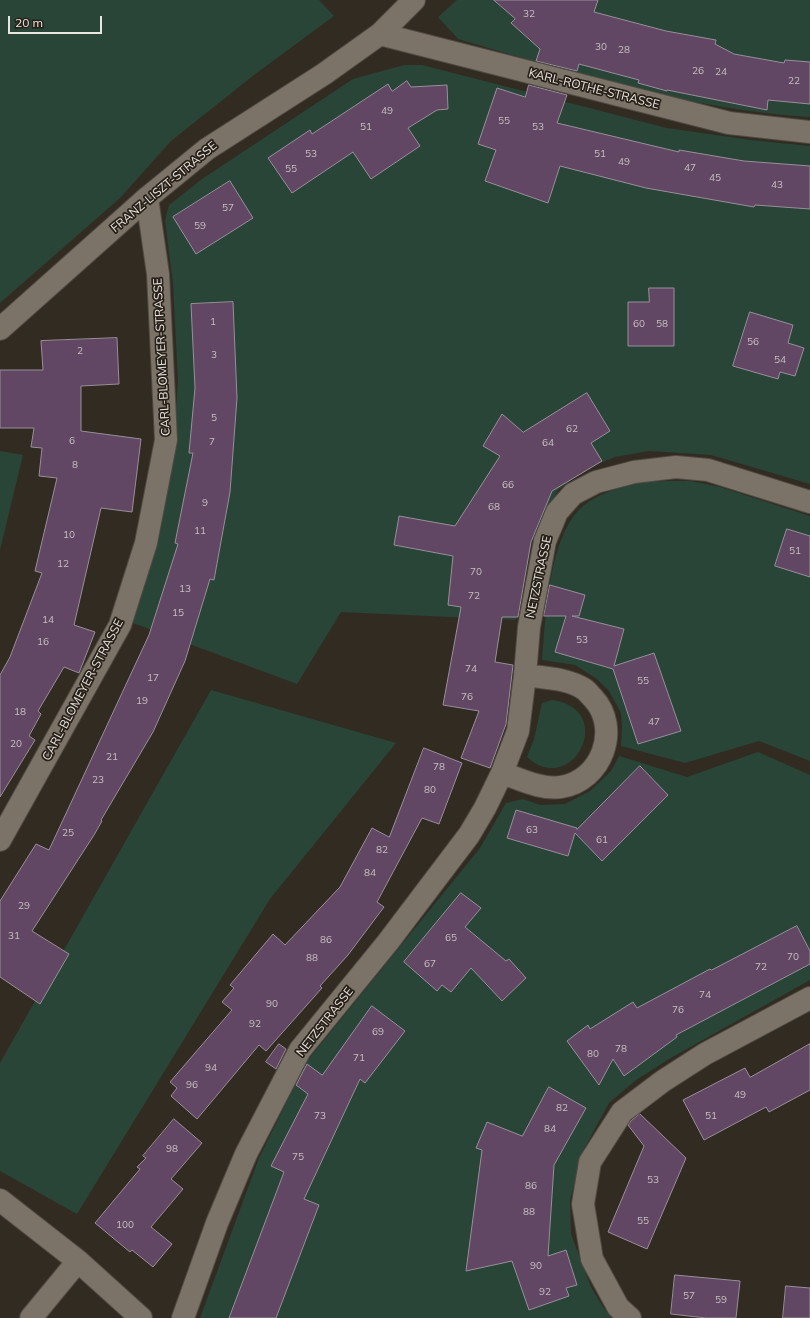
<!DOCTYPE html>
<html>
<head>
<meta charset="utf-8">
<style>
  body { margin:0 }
  #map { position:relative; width:810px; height:1318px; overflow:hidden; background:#322b22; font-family:Mulish,sans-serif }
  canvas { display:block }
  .scale { position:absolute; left:8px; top:16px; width:94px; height:18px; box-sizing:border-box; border:2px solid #eae5df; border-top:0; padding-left:5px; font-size:12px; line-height:14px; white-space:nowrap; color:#eae5df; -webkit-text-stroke:3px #282119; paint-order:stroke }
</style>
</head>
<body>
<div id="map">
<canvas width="810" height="1318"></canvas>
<div class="scale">20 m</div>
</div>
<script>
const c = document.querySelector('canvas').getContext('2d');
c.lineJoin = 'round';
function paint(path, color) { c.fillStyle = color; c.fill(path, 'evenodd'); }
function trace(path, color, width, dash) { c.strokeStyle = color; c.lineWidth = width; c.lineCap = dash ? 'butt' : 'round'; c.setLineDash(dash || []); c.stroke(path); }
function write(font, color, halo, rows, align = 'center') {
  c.font = font + ' Mulish,sans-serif'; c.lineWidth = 3.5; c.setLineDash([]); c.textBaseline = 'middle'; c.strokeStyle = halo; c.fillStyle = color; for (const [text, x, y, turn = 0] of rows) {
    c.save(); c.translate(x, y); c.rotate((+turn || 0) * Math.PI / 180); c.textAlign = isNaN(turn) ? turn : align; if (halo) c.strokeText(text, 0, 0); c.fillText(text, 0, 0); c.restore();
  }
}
paint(new Path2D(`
  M 0,0 L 319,0 L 334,16 L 254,75 L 171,141 L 120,198 L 0,303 Z
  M 457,0 L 810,0 L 810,117 C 727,112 646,93 566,70 C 530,60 494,50 458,39 L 438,17 Z
  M 404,65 L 422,65 L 667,128 L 751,140 L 810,146 L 810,484 L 711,455 L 649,451 L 615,457 L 584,470 L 558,490 L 528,548 L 516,620 L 341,612 L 297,684 L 133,623 L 159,538 L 172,465 L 178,381 L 173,284 L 165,220 L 169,205 L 202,179 L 353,79 Z
  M 0,451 L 23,455 L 0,550 Z
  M 691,481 L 720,487 L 810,516 L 810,761 L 759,741 L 685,763 L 621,746 L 622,727 L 621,713 L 609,691 L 597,679 L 575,665 L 542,660 C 546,617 548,536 583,506 C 595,496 612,490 627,485 C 645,480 672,481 691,481 Z
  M 211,690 L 396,743 L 270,899 L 77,1214 L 0,1171 L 0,1063 Z
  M 552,700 C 618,709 573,799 527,757 L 534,739 L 542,703 Z
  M 758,752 L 810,775 L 810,980 L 669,1059 L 636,1080 L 609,1103 L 583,1151 L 570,1200 L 571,1234 L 591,1287 L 603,1307 L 612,1318 L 200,1318 L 259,1158 L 307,1061 L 480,848 L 506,803 L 523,799 L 540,805 L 565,804 L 590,791 L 611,771 L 619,756 L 687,777 Z`), '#284537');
const building = new Path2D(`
  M 494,0 L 598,0 L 594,12 L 666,31 L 716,40 L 715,44 L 734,54 L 784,63 L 785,60 L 810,62 L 810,104 L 768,100 L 767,110 L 667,90 L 667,91 L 638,83 L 639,80 L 579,64 L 577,71 L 536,61 L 540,49 L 511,23 L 515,19 Z
  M 407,81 L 411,87 L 447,85 L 448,109 L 437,110 L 408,128 L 420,146 L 371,179 L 353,152 L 292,193 L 268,158 L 310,130 L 312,134 L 388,84 L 392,91 Z
  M 529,85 L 567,95 L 557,123 L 679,152 L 679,150 L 744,161 L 810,166 L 810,209 L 755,205 L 754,207 L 646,188 L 560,166 L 548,203 L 485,181 L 496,150 L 478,144 L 497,88 L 525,97 Z
  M 230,181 L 253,218 L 196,254 L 173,217 Z
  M 649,288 L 674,288 L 674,346 L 628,346 L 628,302 L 649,302 Z
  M 233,302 L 237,398 L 230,492 L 214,580 L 210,579 L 185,661 L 153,732 L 101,820 L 102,821 L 94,835 L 32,931 L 69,954 L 40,1004 L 0,977 L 0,901 L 36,844 L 49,850 L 149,635 L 178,544 L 175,543 L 193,453 L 189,453 L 195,388 L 191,304 Z
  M 750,312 L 793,325 L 788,343 L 804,348 L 795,376 L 780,372 L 778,379 L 733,366 Z
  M 117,338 L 119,384 L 81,386 L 81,431 L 141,439 L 132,512 L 101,508 L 74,625 L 95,632 L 79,673 L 64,667 L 38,711 L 41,714 L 29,736 L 35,740 L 0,797 L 0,675 L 10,657 L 42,573 L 35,571 L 57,478 L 39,476 L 42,448 L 31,447 L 34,428 L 0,428 L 0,370 L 43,370 L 41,341 Z
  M 587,393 L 610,431 L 591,443 L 602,461 L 552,491 L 531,542 L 518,617 L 502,617 L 495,662 L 513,665 L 506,724 L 490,768 L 461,758 L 479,711 L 443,705 L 461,607 L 448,605 L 453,556 L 394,545 L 399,516 L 455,526 L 500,456 L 483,446 L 502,414 L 523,432 Z
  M 787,529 L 810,536 L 810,577 L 775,566 Z
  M 550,585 L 585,595 L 579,616 L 572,616 L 624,629 L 614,666 L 654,653 L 681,731 L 638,744 L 613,669 L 555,652 L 566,616 L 544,616 Z
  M 424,748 L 462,763 L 439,824 L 422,818 L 377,902 L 384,907 L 348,955 L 320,986 L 322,988 L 266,1051 L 259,1045 L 197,1119 L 171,1096 L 177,1088 L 170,1082 L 232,1010 L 222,1002 L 234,988 L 230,985 L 273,934 L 285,945 L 340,887 L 372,828 L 389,837 Z
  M 640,766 L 668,795 L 602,861 L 575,833 L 568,856 L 507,838 L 516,810 L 577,828 L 577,829 Z
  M 461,893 L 481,908 L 465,927 L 506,961 L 509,959 L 526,978 L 502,1001 L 471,968 L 451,992 L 442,985 L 437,991 L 404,962 Z
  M 797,926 L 810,951 L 810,964 L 676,1035 L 677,1037 L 624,1076 L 613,1059 L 599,1085 L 567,1041 L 588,1025 L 590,1029 L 633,1002 L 637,1008 L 710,969 L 711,970 Z
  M 372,1006 L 405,1031 L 365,1083 L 360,1079 L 304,1199 L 319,1205 L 276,1318 L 229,1318 L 284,1172 L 271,1166 L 308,1094 L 296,1085 L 307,1064 L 322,1075 Z
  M 279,1044 L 286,1049 L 276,1069 L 266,1062 Z
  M 810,1044 L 810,1090 L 769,1112 L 766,1107 L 704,1140 L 683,1100 L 745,1068 L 750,1077 Z
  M 549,1087 L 586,1108 L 554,1165 L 548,1256 L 566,1250 L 577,1285 L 566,1288 L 569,1296 L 529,1310 L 512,1261 L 466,1271 L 482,1150 L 476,1148 L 487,1122 L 522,1136 Z
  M 640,1114 L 686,1158 L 647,1249 L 608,1232 L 644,1146 L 628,1125 L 631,1121 Z
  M 174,1119 L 202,1143 L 171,1179 L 183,1189 L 151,1227 L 172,1244 L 153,1267 L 132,1250 L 130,1252 L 95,1223 L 140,1169 L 137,1167 L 146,1158 L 143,1156 Z
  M 675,1275 L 740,1281 L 736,1318 L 706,1318 L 671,1314 Z
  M 786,1286 L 810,1288 L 810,1318 L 783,1318 Z`);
paint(building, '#614764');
trace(building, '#988f99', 1);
const street = new Path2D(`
  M 380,34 L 729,123 L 810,132
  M 0,329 L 147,198 L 207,149 L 324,74 L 380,34 L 414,0
  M 502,773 C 520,779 541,790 561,787 C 602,781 621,728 593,698 C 590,695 587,691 584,689 C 567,678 544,678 525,675
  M 0,840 L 120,625 L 146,543 L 166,440 L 158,274 L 147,198
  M 0,1200 L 78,1261 L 141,1318
  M 31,1318 L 78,1261
  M 183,1318 L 217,1223 L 246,1154 L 300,1050 L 388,942 L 469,835 L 485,808 L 502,773 L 518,731 L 525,675 L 529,627 L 545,541 L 557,512 L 573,494 L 596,482 L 634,472 L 676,467 L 708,470 L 810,502
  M 630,1318 L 618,1307 L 592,1259 L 583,1204 L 590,1162 L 622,1112 L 663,1081 L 705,1054 L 810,998`);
trace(street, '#504a42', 24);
trace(street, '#7b7268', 22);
write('10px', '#c8bec0', null, [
  ["32",529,14],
  ["30",601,47],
  ["28",624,50],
  ["26",698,71],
  ["24",721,72],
  ["22",794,81],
  ["49",387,111],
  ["55",504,121],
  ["51",366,127],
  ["53",538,127],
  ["53",311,154],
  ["51",600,154],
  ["49",624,162],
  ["47",690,168],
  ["55",291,169],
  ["45",715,178],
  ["43",777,185],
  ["57",228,208],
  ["59",200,226],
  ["1",213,322],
  ["60",639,324],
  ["58",662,324],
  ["56",753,342],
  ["2",80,351],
  ["3",214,355],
  ["54",780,360],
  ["5",214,418],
  ["62",572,429],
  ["6",72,441],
  ["7",212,442],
  ["64",548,443],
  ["8",75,465],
  ["66",508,485],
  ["9",205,503],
  ["68",494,507],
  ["11",200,531],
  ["10",69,535],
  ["51",795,551],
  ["12",63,564],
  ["70",476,572],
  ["13",185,589],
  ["72",474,596],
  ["15",178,613],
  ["14",48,620],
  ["53",582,640],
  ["16",43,642],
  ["74",471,669],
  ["17",153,678],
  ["55",643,681],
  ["76",467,697],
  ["19",142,701],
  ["18",20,712],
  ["47",654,722],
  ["20",16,744],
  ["21",112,757],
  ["78",439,767],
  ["23",98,780],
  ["80",430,790],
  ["63",532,830],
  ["25",68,833],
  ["61",602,840],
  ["82",382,850],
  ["84",370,873],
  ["29",24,906],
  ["31",14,936],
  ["65",451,938],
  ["86",326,940],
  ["70",793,957],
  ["88",312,958],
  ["67",430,964],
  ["72",761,967],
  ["74",705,995],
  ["90",272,1004],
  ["76",678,1010],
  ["92",255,1024],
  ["69",378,1032],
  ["78",621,1049],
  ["80",593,1054],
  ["71",359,1058],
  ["94",211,1068],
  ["96",192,1085],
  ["49",740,1095],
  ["82",562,1108],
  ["73",320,1116],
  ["51",711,1116],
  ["84",550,1129],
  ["98",172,1149],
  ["75",298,1157],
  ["53",653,1180],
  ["86",531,1186],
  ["88",529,1212],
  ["55",643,1221],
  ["100",125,1225],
  ["90",536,1266],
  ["92",545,1292],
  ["57",689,1296],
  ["59",721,1300]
]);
write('12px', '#eae5df', '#282119', [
  ["KARL-ROTHE-STRASSE",594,89,14],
  ["FRANZ-LISZT-STRASSE",164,187,-40],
  ["CARL-BLOMEYER-STRASSE",162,357,-93],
  ["NETZSTRASSE",539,577,-78],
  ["CARL-BLOMEYER-STRASSE",83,690,-62],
  ["NETZSTRASSE",325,1022,-52]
]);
</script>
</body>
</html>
